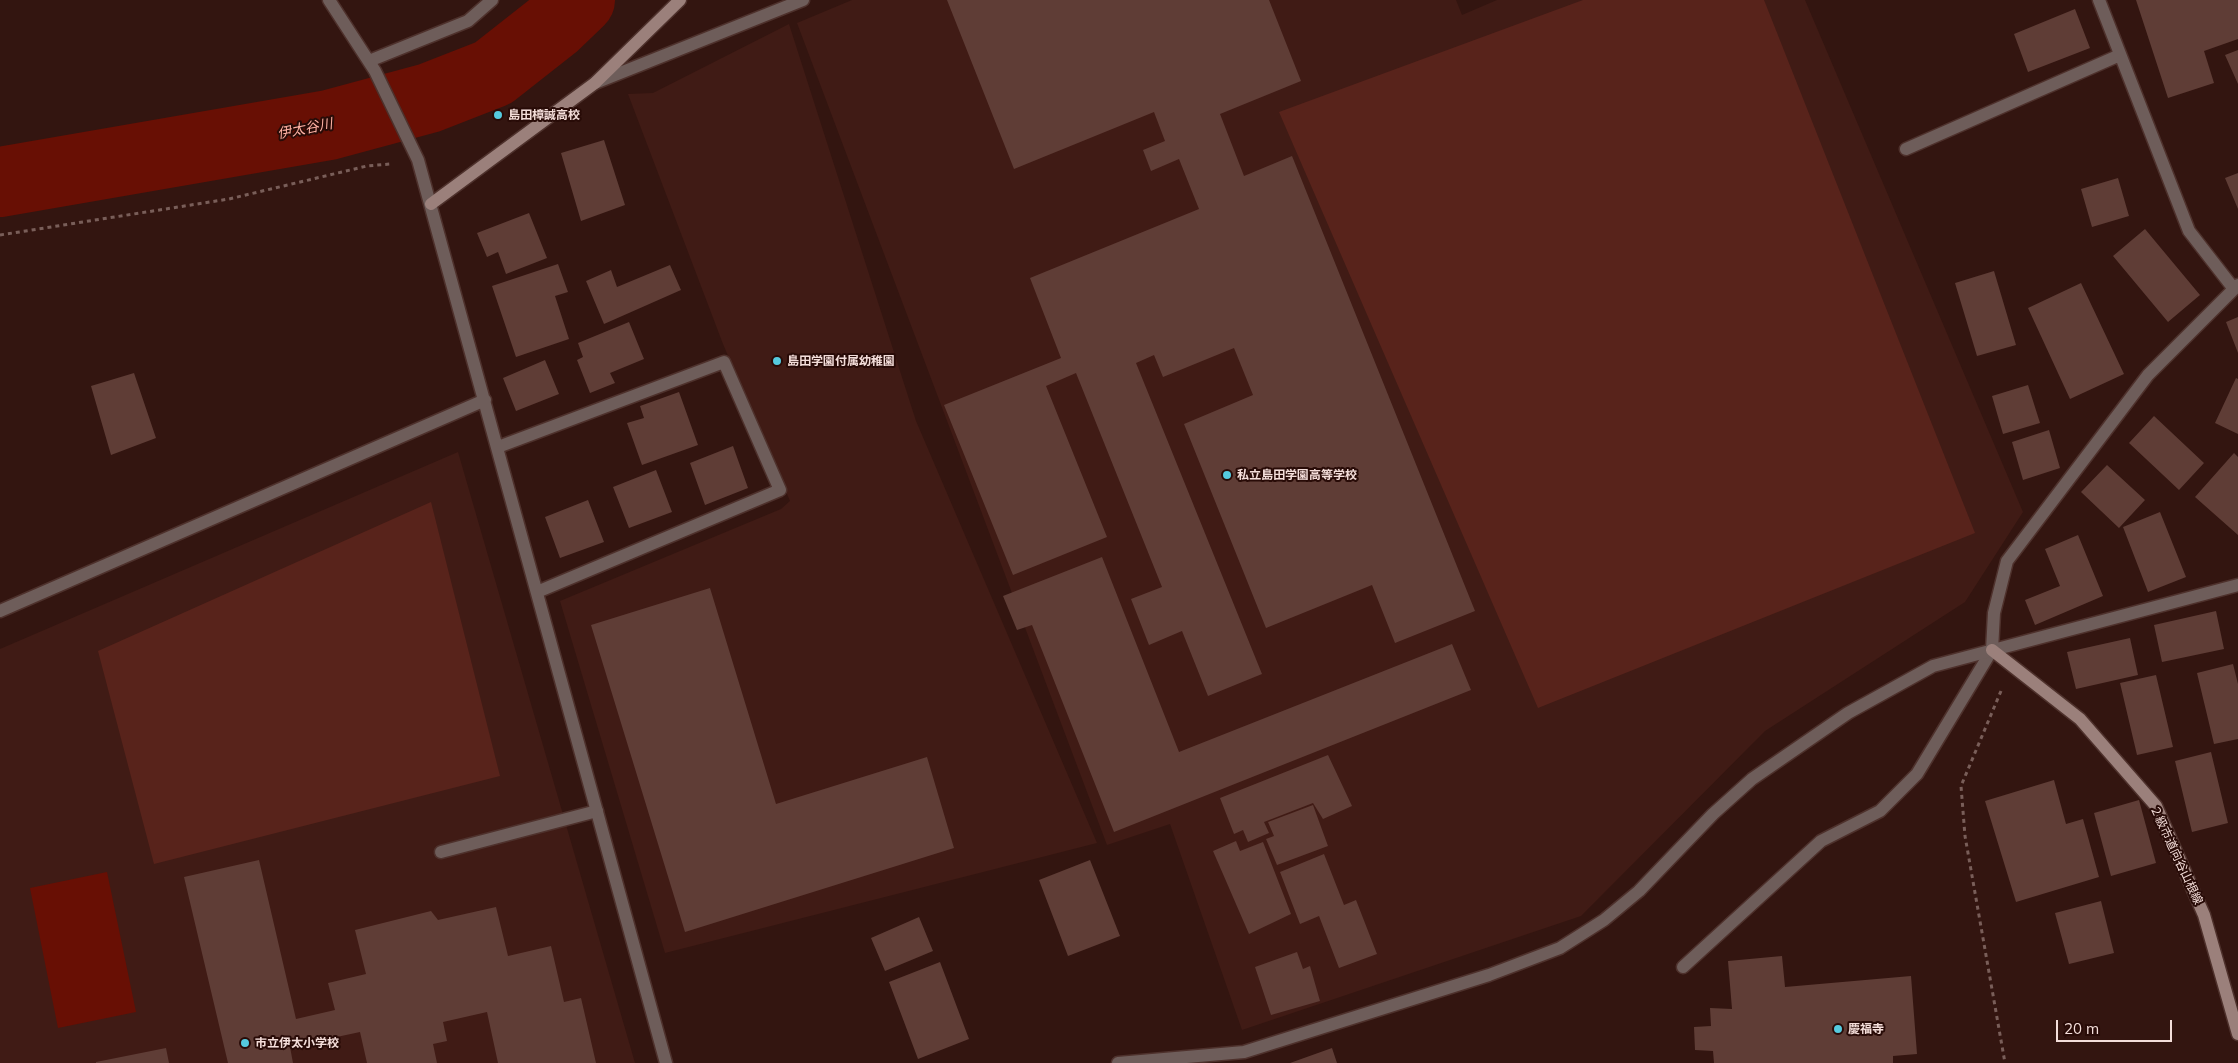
<!DOCTYPE html>
<html>
<head>
<meta charset="utf-8">
<style>
  body { margin:0 }
  #map { position:relative; width:2238px; height:1063px; overflow:hidden; background:#331510; font-family:Mulish,sans-serif }
  canvas { display:block }
  .scale { position:absolute; left:2056px; top:1020px; width:116px; height:22px; box-sizing:border-box; border:2px solid #f4deda; border-top:0; padding-left:6px; font-size:15px; line-height:18px; white-space:nowrap; color:#f4deda; -webkit-text-stroke:4px #280b07; paint-order:stroke }
</style>
</head>
<body>
<div id="map">
<canvas width="2238" height="1063"></canvas>
<div class="scale">20 m</div>
</div>
<script>
const c = document.querySelector('canvas').getContext('2d');
c.lineJoin = 'round';
function paint(path, color) { c.fillStyle = color; c.fill(path, 'evenodd'); }
function trace(path, color, width, dash) { c.strokeStyle = color; c.lineWidth = width; c.lineCap = dash ? 'butt' : 'round'; c.setLineDash(dash || []); c.stroke(path); }
function write(font, color, halo, rows, align = 'center') {
  c.font = font + ' Mulish,"Noto Sans JP",sans-serif'; c.lineWidth = 4; c.setLineDash([]); c.textBaseline = 'middle'; c.strokeStyle = halo; c.fillStyle = color; for (const [text, x, y, turn = 0] of rows) {
    c.save(); c.translate(x, y); c.rotate((+turn || 0) * Math.PI / 180); c.textAlign = isNaN(turn) ? turn : align; if (halo) c.strokeText(text, 0, 0); c.fillText(text, 0, 0); c.restore();
  }
}
paint(new Path2D(`
  M 852,0 L 1456,0 L 1462,15 L 1497,0 L 1805,0 L 2023,512 L 1965,602 L 1765,731 L 1581,916 L 1242,1030 L 1170,824 L 1107,845 L 797,23 Z
  M 789,24 L 916,421 L 1097,843 L 665,953 L 560,601 L 781,509 L 790,501 L 723,344 L 628,94 L 653,93 Z
  M 458,452 L 635,1063 L 0,1063 L 0,649 Z`), '#401b15');
paint(new Path2D(`
  M 1583,0 L 1764,0 L 1975,533 L 1538,708 L 1279,112 Z
  M 431,502 L 500,776 L 154,864 L 98,651 Z`), '#58231b');
paint(new Path2D(`
  M 107,872 L 136,1012 L 58,1028 L 30,888 Z`), '#680f04');
trace(new Path2D(`
  M 0,182 L 329,125 L 429,98 L 493,73 L 554,25 L 580,0`), '#680f04', 70);
paint(new Path2D(`
  M 947,0 L 1269,0 L 1301,81 L 1220,114 L 1244,176 L 1292,156 L 1475,611 L 1395,643 L 1372,585 L 1266,628 L 1184,424 L 1253,395 L 1234,348 L 1163,377 L 1154,355 L 1136,363 L 1262,674 L 1208,696 L 1182,631 L 1149,645 L 1131,599 L 1162,587 L 1076,373 L 1046,386 L 1107,537 L 1013,575 L 944,405 L 1061,358 L 1030,278 L 1199,209 L 1179,159 L 1151,171 L 1143,150 L 1165,141 L 1154,112 L 1014,169 Z
  M 2136,0 L 2238,0 L 2238,39 L 2204,51 L 2214,83 L 2168,98 Z
  M 2075,9 L 2090,48 L 2028,72 L 2014,34 Z
  M 2238,50 L 2238,84 L 2225,55 Z
  M 604,140 L 625,205 L 581,221 L 561,153 Z
  M 2238,173 L 2238,209 L 2225,178 Z
  M 2118,178 L 2129,216 L 2092,227 L 2081,189 Z
  M 529,213 L 547,258 L 506,274 L 498,252 L 487,257 L 477,233 Z
  M 2145,229 L 2200,295 L 2168,322 L 2113,256 Z
  M 558,264 L 568,292 L 555,296 L 569,339 L 516,357 L 492,286 Z
  M 670,265 L 681,290 L 604,324 L 586,281 L 611,270 L 617,287 Z
  M 1994,271 L 2016,345 L 1977,356 L 1955,283 Z
  M 2081,283 L 2124,374 L 2070,399 L 2028,308 Z
  M 2238,317 L 2238,353 L 2226,322 Z
  M 629,322 L 644,359 L 610,373 L 615,383 L 590,393 L 577,360 L 583,357 L 578,343 Z
  M 545,360 L 559,394 L 516,411 L 503,378 Z
  M 134,373 L 156,438 L 111,455 L 91,386 Z
  M 2236,378 L 2238,379 L 2238,434 L 2215,423 Z
  M 2028,385 L 2040,423 L 2003,434 L 1992,396 Z
  M 679,392 L 698,445 L 642,465 L 627,423 L 644,418 L 640,406 Z
  M 2154,416 L 2204,463 L 2179,490 L 2129,443 Z
  M 2049,430 L 2060,468 L 2023,480 L 2012,442 Z
  M 733,446 L 748,488 L 705,505 L 690,463 Z
  M 2234,453 L 2238,457 L 2238,535 L 2195,497 Z
  M 2107,465 L 2145,500 L 2119,528 L 2081,492 Z
  M 656,470 L 672,512 L 629,528 L 613,487 Z
  M 588,500 L 604,542 L 560,558 L 545,517 Z
  M 2160,512 L 2186,577 L 2148,592 L 2123,527 Z
  M 2078,535 L 2103,596 L 2035,625 L 2025,600 L 2060,586 L 2045,549 Z
  M 1102,557 L 1179,752 L 1452,644 L 1471,690 L 1114,832 L 1032,625 L 1017,630 L 1003,596 Z
  M 710,588 L 776,804 L 927,757 L 954,848 L 685,932 L 591,625 Z
  M 2216,611 L 2224,649 L 2162,662 L 2154,625 Z
  M 2130,638 L 2138,675 L 2076,689 L 2067,652 Z
  M 2233,664 L 2238,684 L 2238,739 L 2214,744 L 2197,673 Z
  M 2156,675 L 2173,747 L 2137,755 L 2120,683 Z
  M 2211,752 L 2228,823 L 2192,832 L 2175,761 Z
  M 1328,755 L 1352,806 L 1323,819 L 1313,803 L 1264,822 L 1269,833 L 1248,842 L 1243,830 L 1234,834 L 1220,798 Z
  M 2054,780 L 2066,824 L 2083,819 L 2099,877 L 2016,902 L 1985,801 Z
  M 2139,800 L 2156,863 L 2111,876 L 2094,813 Z
  M 1313,805 L 1328,846 L 1277,865 L 1266,839 L 1274,836 L 1268,822 Z
  M 1236,841 L 1240,851 L 1263,842 L 1291,914 L 1249,934 L 1213,851 Z
  M 1324,854 L 1344,905 L 1356,900 L 1377,954 L 1339,968 L 1319,916 L 1300,924 L 1280,872 Z
  M 259,860 L 296,1019 L 335,1010 L 328,983 L 366,974 L 355,930 L 431,911 L 438,920 L 496,907 L 508,956 L 551,946 L 564,1002 L 581,998 L 596,1063 L 498,1063 L 487,1012 L 443,1022 L 447,1041 L 433,1044 L 437,1063 L 367,1063 L 360,1032 L 290,1047 L 293,1063 L 228,1063 L 184,877 Z
  M 1090,860 L 1120,936 L 1068,956 L 1039,880 Z
  M 2101,901 L 2114,953 L 2069,964 L 2055,913 Z
  M 919,917 L 933,951 L 885,971 L 871,938 Z
  M 1297,952 L 1303,969 L 1310,966 L 1320,1001 L 1271,1015 L 1255,967 Z
  M 1782,956 L 1785,987 L 1911,976 L 1917,1054 L 1893,1056 L 1893,1063 L 1714,1063 L 1713,1051 L 1695,1050 L 1694,1027 L 1711,1026 L 1710,1008 L 1732,1009 L 1728,961 Z
  M 940,962 L 969,1039 L 918,1059 L 889,982 Z
  M 166,1048 L 169,1063 L 96,1063 L 96,1062 Z
  M 1332,1048 L 1337,1063 L 1290,1063 Z`), '#5f3d36');
const lane = new Path2D(`
  M 441,852 L 597,811
  M 1683,967 L 1821,841 L 1880,811 L 1917,774 L 1992,650`);
const street = new Path2D(`
  M 329,0 L 375,71 L 418,160 L 666,1063
  M 2099,0 L 2189,231 L 2234,289
  M 369,61 L 468,21 L 492,0
  M 595,83 L 803,0
  M 1906,149 L 2120,55
  M 498,447 L 724,362 L 780,490 L 537,592
  M 0,611 L 485,400
  M 1992,650 L 1994,613 L 2007,561 L 2148,375 L 2238,285
  M 1118,1063 L 1244,1052 L 1489,975 L 1560,948 L 1604,920 L 1639,891 L 1713,814 L 1752,779 L 1848,713 L 1933,666 L 2238,585`);
const secondary = new Path2D(`
  M 431,204 L 595,83 L 680,0
  M 1992,650 L 2080,719 L 2156,806 L 2204,915 L 2238,1034`);
trace(lane, '#4e312c', 15);
trace(street, '#4e312c', 15);
trace(secondary, '#4e312c', 15);
trace(new Path2D(`
  M 0,235 L 229,199 L 367,166 L 390,164
  M 2001,691 L 1961,786 L 1965,836 L 2005,1063`), '#795e59', 3, [4, 4]);
trace(lane, '#6e5d5a', 12);
trace(street, '#6e5d5a', 12);
trace(secondary, '#9b807b', 12);
for (const [x, y, r, color] of [
  [498,115,5,"#55cade"],
  [777,361,5,"#55cade"],
  [1227,475,5,"#55cade"],
  [1838,1029,5,"#55cade"],
  [245,1043,5,"#55cade"]
]) { const dot = new Path2D(); dot.arc(x, y, r, 0, 2 * Math.PI); c.fillStyle = color; c.fill(dot); trace(dot, '#280b07', 2); }
write('bold 12px', '#f4deda', '#280b07', [
  ["島田樟誠高校",508,115],
  ["島田学園付属幼稚園",787,361],
  ["私立島田学園高等学校",1237,475],
  ["慶福寺",1848,1029],
  ["市立伊太小学校",255,1043]
], 'left');
write('12px', '#f4deda', '#280b07', [
  ["２級市道向谷山根線",2176,855,65]
]);
write('italic 14px', '#feb2a4', '#280b07', [
  ["伊太谷川",305,129,-11]
]);
</script>
</body>
</html>
